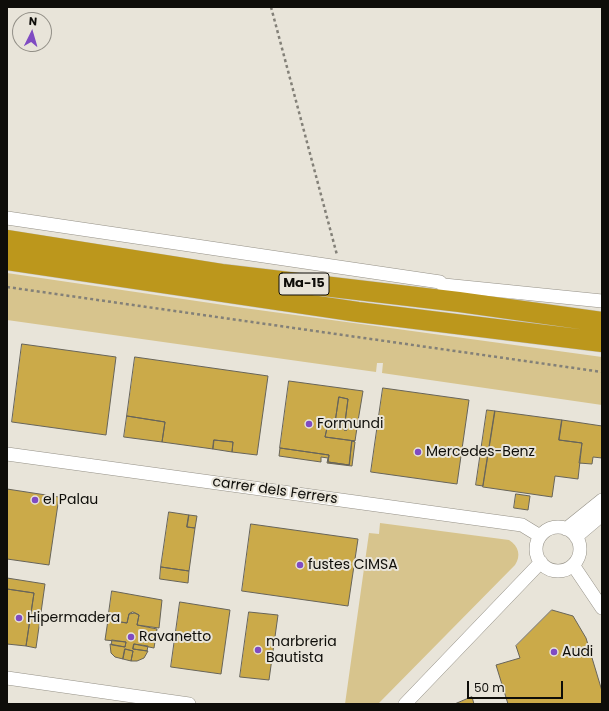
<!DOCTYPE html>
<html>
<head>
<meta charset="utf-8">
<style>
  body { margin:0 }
  #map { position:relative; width:609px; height:711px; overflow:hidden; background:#e8e4d9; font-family:Poppins,sans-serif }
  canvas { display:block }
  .frame { position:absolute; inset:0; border:8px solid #0e0d09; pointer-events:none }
  .north { position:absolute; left:12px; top:12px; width:40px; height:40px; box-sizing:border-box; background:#e8e4d9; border:1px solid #918e86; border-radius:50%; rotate:5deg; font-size:11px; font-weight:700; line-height:16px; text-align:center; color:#0e0d09 }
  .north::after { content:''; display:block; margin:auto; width:14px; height:18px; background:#7f4bc2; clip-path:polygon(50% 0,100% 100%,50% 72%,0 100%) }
  .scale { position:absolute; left:467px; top:681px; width:96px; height:18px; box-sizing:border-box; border:2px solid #0e0d09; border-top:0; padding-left:5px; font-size:12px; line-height:14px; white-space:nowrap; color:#0e0d09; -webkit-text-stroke:3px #e8e4d9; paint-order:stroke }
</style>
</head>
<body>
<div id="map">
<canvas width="609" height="711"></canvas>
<div class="frame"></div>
<div class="north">N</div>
<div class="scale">50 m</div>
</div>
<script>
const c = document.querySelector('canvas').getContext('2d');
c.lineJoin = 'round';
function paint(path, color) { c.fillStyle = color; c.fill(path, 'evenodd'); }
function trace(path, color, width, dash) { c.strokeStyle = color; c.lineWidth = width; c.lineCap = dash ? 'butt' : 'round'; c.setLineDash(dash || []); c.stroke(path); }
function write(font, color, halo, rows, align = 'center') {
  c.font = font + ' Poppins,sans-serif'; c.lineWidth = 4; c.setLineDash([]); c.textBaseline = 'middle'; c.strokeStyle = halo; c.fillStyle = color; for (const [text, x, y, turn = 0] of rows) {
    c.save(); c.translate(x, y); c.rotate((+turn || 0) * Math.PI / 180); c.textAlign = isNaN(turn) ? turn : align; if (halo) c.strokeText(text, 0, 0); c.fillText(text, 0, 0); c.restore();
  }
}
paint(new Path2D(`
  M 7,273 L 244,308 L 602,357 L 602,405 L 382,373 L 383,363 L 377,363 L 376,372 L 7,320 Z
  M 380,523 L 509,540 C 519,546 521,556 515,565 L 378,704 L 345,704 L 369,533 L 379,534 Z`), '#d7c48d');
const building = new Path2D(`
  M 22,344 L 116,357 L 106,435 L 12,422 Z
  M 135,357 L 268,376 L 257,455 L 232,452 L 233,442 L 214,440 L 213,449 L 162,442 L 165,422 L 127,416 Z
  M 289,381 L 363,391 L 358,421 L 348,420 L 347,430 L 344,430 L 348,399 L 339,397 L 334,428 L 327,428 L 325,437 L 355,441 L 352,441 L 349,465 L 328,462 L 329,455 L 280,448 Z
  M 383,388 L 469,400 L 457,484 L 371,472 Z
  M 339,397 L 348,399 L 344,430 L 347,430 L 348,420 L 358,421 L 355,441 L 325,437 L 327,428 L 334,428 Z
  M 487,410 L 495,411 L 483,486 L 476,485 Z
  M 495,411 L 562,420 L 559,440 L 582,443 L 578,479 L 555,476 L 552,497 L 483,487 Z
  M 127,416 L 165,422 L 162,442 L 124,437 Z
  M 562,420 L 602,426 L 602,458 L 593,457 L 592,464 L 579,463 L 582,443 L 559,440 Z
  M 214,440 L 233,442 L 232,452 L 213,449 Z
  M 352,441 L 355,442 L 352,466 L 327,463 L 328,458 L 321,457 L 321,462 L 279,456 L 280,448 L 329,455 L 328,462 L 349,465 Z
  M 7,489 L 59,497 L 49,565 L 7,559 Z
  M 516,494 L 530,496 L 528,510 L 514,508 Z
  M 169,512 L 189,515 L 187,527 L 195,528 L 189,571 L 161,567 Z
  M 189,515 L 197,516 L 195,528 L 187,527 Z
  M 251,524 L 358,539 L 348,606 L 242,591 Z
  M 161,567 L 189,571 L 188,583 L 160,579 Z
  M 7,578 L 45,584 L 36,648 L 26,646 L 34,593 L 7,589 Z
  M 7,589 L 34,593 L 26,646 L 7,644 Z
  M 112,591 L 162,600 L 159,628 L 137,625 L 139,615 L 135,613 L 129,614 L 127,623 L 108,620 Z
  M 180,602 L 230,610 L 221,674 L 171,667 Z
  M 552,610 L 573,616 L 586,638 L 602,691 L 602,704 L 508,704 L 496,665 L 520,658 L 516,646 Z
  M 133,612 L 139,615 L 137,625 L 157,629 L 154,648 L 134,644 L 133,649 L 148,651 L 144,658 L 137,661 L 131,661 L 133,651 L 125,649 L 123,659 L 115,657 L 111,653 L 110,644 L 125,647 L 126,642 L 105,640 L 108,620 L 127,623 L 129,614 Z
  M 249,612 L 278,615 L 269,680 L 240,677 Z
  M 112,640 L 126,642 L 125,647 L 112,645 Z
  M 134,644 L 148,646 L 147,651 L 133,649 Z
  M 125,649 L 133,651 L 131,661 L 123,659 Z
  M 472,697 L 474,704 L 455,704 Z`);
paint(building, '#cbaa49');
trace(building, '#67645a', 1);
const minor = new Path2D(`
  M 7,218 L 440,282 L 459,302
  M 444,285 L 602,301
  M 7,454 L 522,525 L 540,536
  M536 549a22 22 0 1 1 44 0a22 22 0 1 1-44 0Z
  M 566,529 L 602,500
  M 576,537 L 602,515
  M 573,565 L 602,608
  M 7,678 L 189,704
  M 405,704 L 541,562`);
const highway = new Path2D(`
  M 7,240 L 222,274 L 459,302 L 602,322
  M 7,260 L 358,312 L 602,342`);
trace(minor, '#959187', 14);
trace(highway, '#c5c5c4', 21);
trace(new Path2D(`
  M 271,7 L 337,255
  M 7,287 L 602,372`), '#838078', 2.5, [3, 3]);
trace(minor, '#fff', 13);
trace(highway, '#bc971c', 20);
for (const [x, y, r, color] of [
  [309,424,4,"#7f4bc2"],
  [418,452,4,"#7f4bc2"],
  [35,500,4,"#7f4bc2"],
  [300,565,4,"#7f4bc2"],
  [19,618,4,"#7f4bc2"],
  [131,637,4,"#7f4bc2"],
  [258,650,4,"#7f4bc2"],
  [554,652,4,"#7f4bc2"]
]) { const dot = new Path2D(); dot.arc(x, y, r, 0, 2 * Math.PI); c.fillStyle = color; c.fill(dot); trace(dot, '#e8e4d9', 1.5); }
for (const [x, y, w] of [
  [304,284,50]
]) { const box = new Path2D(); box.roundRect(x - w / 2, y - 11, w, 22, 3); c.fillStyle = '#e8e4d9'; c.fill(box); trace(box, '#0e0d09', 1); }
write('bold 13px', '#0e0d09', null, [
  ["Ma-15",304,284]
]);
write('14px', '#0e0d09', '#e8e4d9', [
  ["Formundi",317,424],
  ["Mercedes-Benz",426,452],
  ["el Palau",43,500],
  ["fustes CIMSA",308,565],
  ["Hipermadera",27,618],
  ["Ravanetto",139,637],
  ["marbreria",266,642],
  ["Bautista",266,658],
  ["Audi",562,652]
], 'left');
write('14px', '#0e0d09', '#e8e4d9', [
  ["carrer dels Ferrers",275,491,8]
]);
</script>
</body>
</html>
